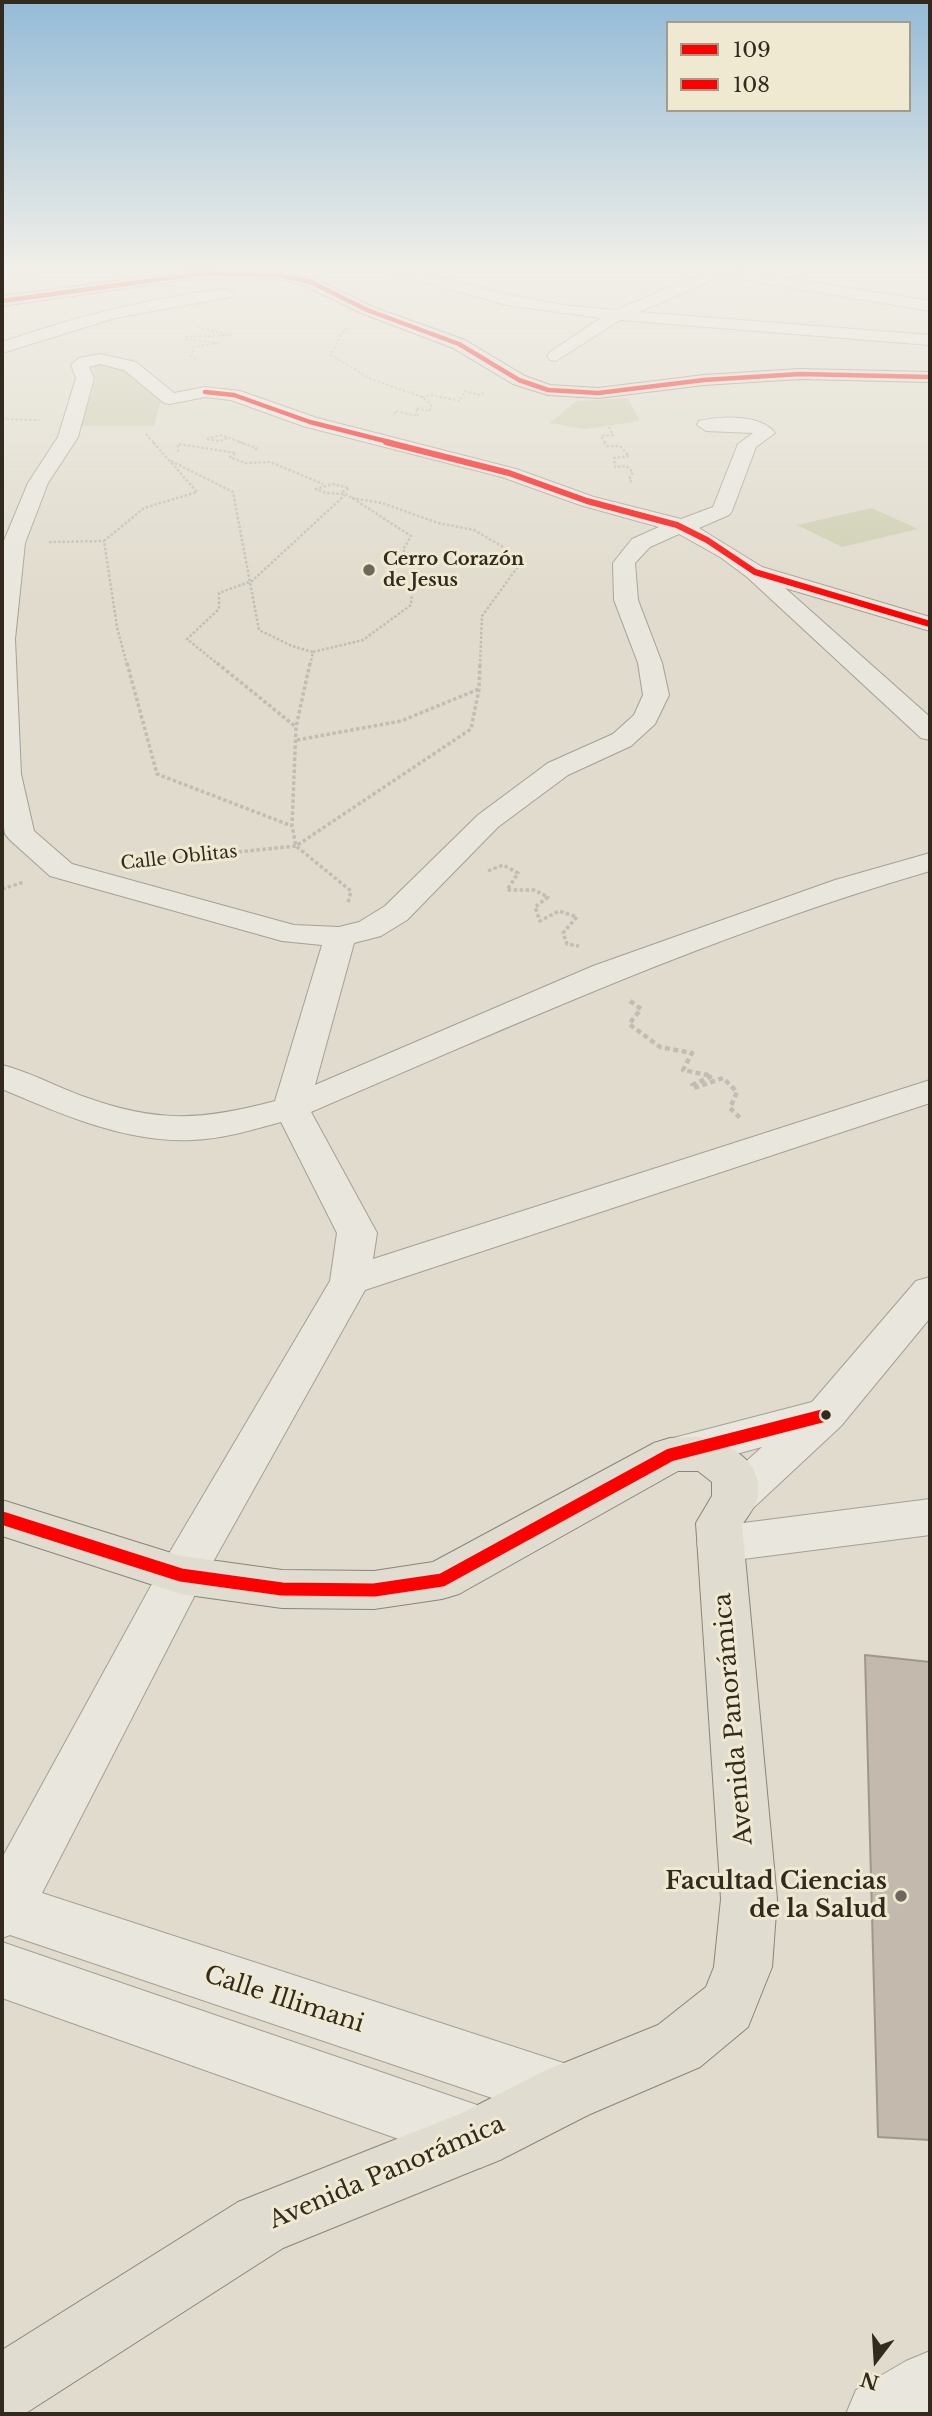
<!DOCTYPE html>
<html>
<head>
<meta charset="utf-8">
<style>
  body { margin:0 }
  #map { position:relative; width:932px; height:2416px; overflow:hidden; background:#e0dbcc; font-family:"Libre Baskerville",serif }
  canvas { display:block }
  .frame { position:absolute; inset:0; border:4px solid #32291f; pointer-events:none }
  .legend { position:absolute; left:666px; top:21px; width:245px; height:91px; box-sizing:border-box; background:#f0e9d2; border:2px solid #a49c8a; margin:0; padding:9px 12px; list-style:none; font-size:21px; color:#32291f }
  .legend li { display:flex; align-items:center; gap:14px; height:35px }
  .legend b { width:35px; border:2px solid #a49c8a }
  .north { position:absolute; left:841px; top:2325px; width:70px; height:70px; -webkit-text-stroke:5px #f0e9d2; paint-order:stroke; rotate:197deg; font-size:19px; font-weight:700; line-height:28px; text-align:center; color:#32291f }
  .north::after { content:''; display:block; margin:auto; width:24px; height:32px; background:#32291f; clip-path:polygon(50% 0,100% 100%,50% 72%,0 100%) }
</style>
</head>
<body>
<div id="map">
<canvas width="932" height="2416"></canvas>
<div class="frame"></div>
<ul class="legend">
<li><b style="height:9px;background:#f00"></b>109</li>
<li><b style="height:9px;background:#f00"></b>108</li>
</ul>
<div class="north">N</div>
</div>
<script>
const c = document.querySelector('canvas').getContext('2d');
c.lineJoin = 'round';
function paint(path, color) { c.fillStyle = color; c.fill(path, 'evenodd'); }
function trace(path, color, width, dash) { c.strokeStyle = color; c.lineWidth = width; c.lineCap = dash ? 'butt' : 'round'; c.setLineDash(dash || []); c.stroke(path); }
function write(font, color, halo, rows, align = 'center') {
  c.font = font + ' "Libre Baskerville",serif'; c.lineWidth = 6; c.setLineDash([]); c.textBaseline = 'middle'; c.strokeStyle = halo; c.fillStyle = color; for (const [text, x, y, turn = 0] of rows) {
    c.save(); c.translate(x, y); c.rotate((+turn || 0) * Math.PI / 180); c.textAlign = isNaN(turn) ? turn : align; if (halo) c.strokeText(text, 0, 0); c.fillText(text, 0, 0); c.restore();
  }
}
paint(new Path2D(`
  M 102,364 L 122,367 L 161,400 L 154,426 L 80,426 L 96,380 L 93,366 Z
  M 628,398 L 640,421 L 584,429 L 550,423 L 576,401 Z
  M 872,508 L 918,529 L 842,547 L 797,525 Z`), '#cdceb0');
const building = new Path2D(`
  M 865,1655 L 930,1662 L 930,2140 L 878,2137 Z`);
paint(building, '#c3baad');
trace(building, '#9f978c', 2);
const minor = new Path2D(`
  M 11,271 L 38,271 L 36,274 L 2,281 L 2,273 Z
  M 392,271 L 415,271 L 508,295 L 571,306 L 616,310 L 709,271 L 741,271 L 930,301 L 930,311 L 721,276 L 639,312 L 930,335 L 930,345 L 620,320 L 556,361 L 550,360 L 547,356 L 550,352 L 601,318 L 507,305 L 394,274 Z
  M 225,289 L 233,294 L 230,297 L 115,318 L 2,353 L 2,342 C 75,317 148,298 225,289 Z
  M 100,354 L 136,362 L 174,393 L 205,387 L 240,391 L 317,418 L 516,469 L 594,497 L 681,519 L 713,507 L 738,444 L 753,433 L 706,431 L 697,425 L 699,421 C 720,416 761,414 775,433 L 756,447 L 732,511 L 729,515 L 699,528 L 762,567 L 930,617 L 930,631 L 785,588 L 930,717 L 930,740 L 921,738 L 747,577 L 720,557 L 679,534 L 650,547 L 635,563 L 638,600 L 662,663 L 669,695 L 655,724 L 631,746 L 568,775 L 498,827 L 407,920 L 381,936 L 354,943 L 315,1085 L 593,966 L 835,880 L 930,853 L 930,871 C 717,933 515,1024 311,1112 L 377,1233 L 373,1259 L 930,1080 L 930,1103 L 365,1290 L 199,1587 L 42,1893 L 588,2071 L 596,2093 L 588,2115 L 566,2123 L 10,1935 L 2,1938 L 2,1858 L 164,1562 L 330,1281 L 337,1233 L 281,1122 C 252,1130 222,1139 192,1140 C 126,1143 61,1114 2,1089 L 2,1065 C 30,1072 55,1086 82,1096 C 156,1123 200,1121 275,1101 L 322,945 L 282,941 L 50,876 L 10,840 L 5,834 L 2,816 L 3,543 L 28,483 L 58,437 L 76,378 L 71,365 L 79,358 ZM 100,364 L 124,370 L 164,403 L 170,404 L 205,397 L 231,400 L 303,426 L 502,477 L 580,505 L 659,527 L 632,539 L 613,563 L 614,600 L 638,663 L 643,695 L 634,715 L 613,734 L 548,763 L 478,815 L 385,906 L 359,922 L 339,927 L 294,925 L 72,864 L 34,831 L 21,774 L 15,639 L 25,543 L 48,483 L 78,437 L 94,378 L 89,367 Z
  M 930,1277 L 930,1318 L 841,1426 L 751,1510 L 735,1516 L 719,1510 L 712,1498 L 719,1486 L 762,1447 L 670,1472 L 654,1467 L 648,1455 L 654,1443 L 812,1402 L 916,1281 Z
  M 930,1499 L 930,1535 L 720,1562 L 703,1557 L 697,1544 L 703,1531 L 720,1526 Z
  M 2,1942 L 480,2106 L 502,2115 L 511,2137 L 502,2159 L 480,2168 L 2,1998 Z
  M 930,2351 L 930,2414 L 846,2414 L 856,2390 L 906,2361 Z`);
const major = new Path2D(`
  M 190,271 L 277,271 L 316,279 L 373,307 L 465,340 L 525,376 L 550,385 L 598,388 L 704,375 L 800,369 L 930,372 L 930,382 L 800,379 L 704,385 L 598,398 L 548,395 L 513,384 L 453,348 L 361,313 L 306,286 L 277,279 L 198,278 L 2,306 L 2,296 Z
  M 699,1437 C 728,1443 763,1460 758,1496 C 756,1506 748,1516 742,1525 L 777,1899 L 772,1967 L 748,2027 L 700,2067 L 588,2115 L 502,2159 L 283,2248 L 26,2413 L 2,2414 L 2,2350 L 238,2202 L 462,2113 L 544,2071 L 658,2025 L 706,1987 L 714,1967 L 721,1899 L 696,1523 L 712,1496 L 712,1482 L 698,1471 L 678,1471 L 459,1594 L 442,1599 L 374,1609 L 282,1608 L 181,1594 L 2,1536 L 2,1500 L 181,1556 L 282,1570 L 374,1571 L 433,1562 L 654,1443 L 670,1438 Z`);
trace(minor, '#a5a095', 2);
trace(major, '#8a857c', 2);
trace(new Path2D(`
  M 347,329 L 343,330 L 331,355 L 371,379 L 422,397 L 431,404 L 430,411 L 416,408 L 418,416 L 395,411 L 395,415
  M 196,359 L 191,355 L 194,347 L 219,343 L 185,339 L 186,337 L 231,335 L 198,327
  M 422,397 L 431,395 L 460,401 L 465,391 L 479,395 L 485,393
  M 2,419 L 39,420
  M 146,434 L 154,443
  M 227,438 L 220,441 L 206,439 L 221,435 L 243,443
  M 605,443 L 601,436 L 613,435 L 609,427`), '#c1bdb4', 2, [2.5, 2]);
trace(new Path2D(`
  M 239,442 L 256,448 L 256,452
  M 604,442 L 607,446 L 620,446 L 629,456 L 614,458 L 615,467 L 626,466 L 633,472 L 629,479 L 633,483
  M 178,452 L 178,444 L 236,453 L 230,457 L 245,463 L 270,462 L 323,484
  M 171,461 L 233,492 L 259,630 L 292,646 L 313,652
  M 352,498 L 382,503 L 438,523 L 474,530 L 505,548 L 517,568 L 482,616 L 480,665
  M 49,542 L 104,541
  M 127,665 L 117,627 L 104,541 L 144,508 L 197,492 L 153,442
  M 219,665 L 187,639 L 219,609 L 219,593 L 252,581 L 345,495
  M 310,665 L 313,652 L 363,640 L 411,605 L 413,582 L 419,565 L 403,550 L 411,536 L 346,494 L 326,493 L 316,489 L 332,484 L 349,488 L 341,493`), '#c1bdb4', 2.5, [2.5, 2]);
trace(new Path2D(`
  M 127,663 L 157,774 L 292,826
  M 217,663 L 296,727
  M 310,663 L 296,727 L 292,826 L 296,846 L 351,891 L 348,903
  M 297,740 L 401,721 L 479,689
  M 149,861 L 296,846 L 471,729 L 479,689 L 480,663
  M 488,871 L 503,865 L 518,873 L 507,890 L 534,890 L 548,897 L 535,907 L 540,921 L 559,911 L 577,917 L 563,933 L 567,944 L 579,946
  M 2,889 L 24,882`), '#c1bdb4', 3.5, [3.5, 2.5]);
trace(new Path2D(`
  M 630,1001 L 641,1009 L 629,1024 L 660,1047 L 692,1053 L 683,1070 L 712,1076 L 692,1085 L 694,1088 L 723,1078 L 737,1092 L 730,1108 L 740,1118`), '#c1bdb4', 4.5, [5, 3.5]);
paint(minor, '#e8e6dd');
paint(major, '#e0dccf');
trace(new Path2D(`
  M 2,301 L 198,274 L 277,275 L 311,282 L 367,310 L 459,344 L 519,380 L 548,390 L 598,393 L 704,380 L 800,374 L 930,377`), '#f00', 4.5);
trace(new Path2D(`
  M 2,1518 L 181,1575 L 282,1589 L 374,1590 L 442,1580 L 670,1455 L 826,1415`), '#f00', 13);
trace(new Path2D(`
  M 205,392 L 234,395 L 310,422 L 393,443`), '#f00', 4.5);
trace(new Path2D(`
  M 386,442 L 509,473 L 587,501 L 677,525 L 707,540 L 755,572 L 930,624`), '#f00', 6);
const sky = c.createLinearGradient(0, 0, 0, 609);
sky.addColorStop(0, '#94bbd7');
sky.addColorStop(0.44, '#f1efe8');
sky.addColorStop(1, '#f1efe800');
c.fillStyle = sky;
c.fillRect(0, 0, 932, 609);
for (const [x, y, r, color] of [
  [369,570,7,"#6f675c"],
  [826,1415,6,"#32291f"],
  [901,1896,7,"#6f675c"]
]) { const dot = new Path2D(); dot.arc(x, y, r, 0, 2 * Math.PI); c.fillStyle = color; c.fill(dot); trace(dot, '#f0e9d2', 2.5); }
write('bold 18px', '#32291f', '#f0e9d2', [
  ["Cerro Corazón",383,560],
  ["de Jesus",383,581]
], 'left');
write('18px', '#32291f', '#f0e9d2', [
  ["Calle Oblitas",179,858,-6]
]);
write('24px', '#32291f', '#f0e9d2', [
  ["Avenida Panorámica",734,1719,-95],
  ["Calle Illimani",284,2000,18],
  ["Avenida Panorámica",387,2173,-23]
]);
write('bold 24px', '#32291f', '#f0e9d2', [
  ["Facultad Ciencias",887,1882],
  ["de la Salud",887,1910]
], 'right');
</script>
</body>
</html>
